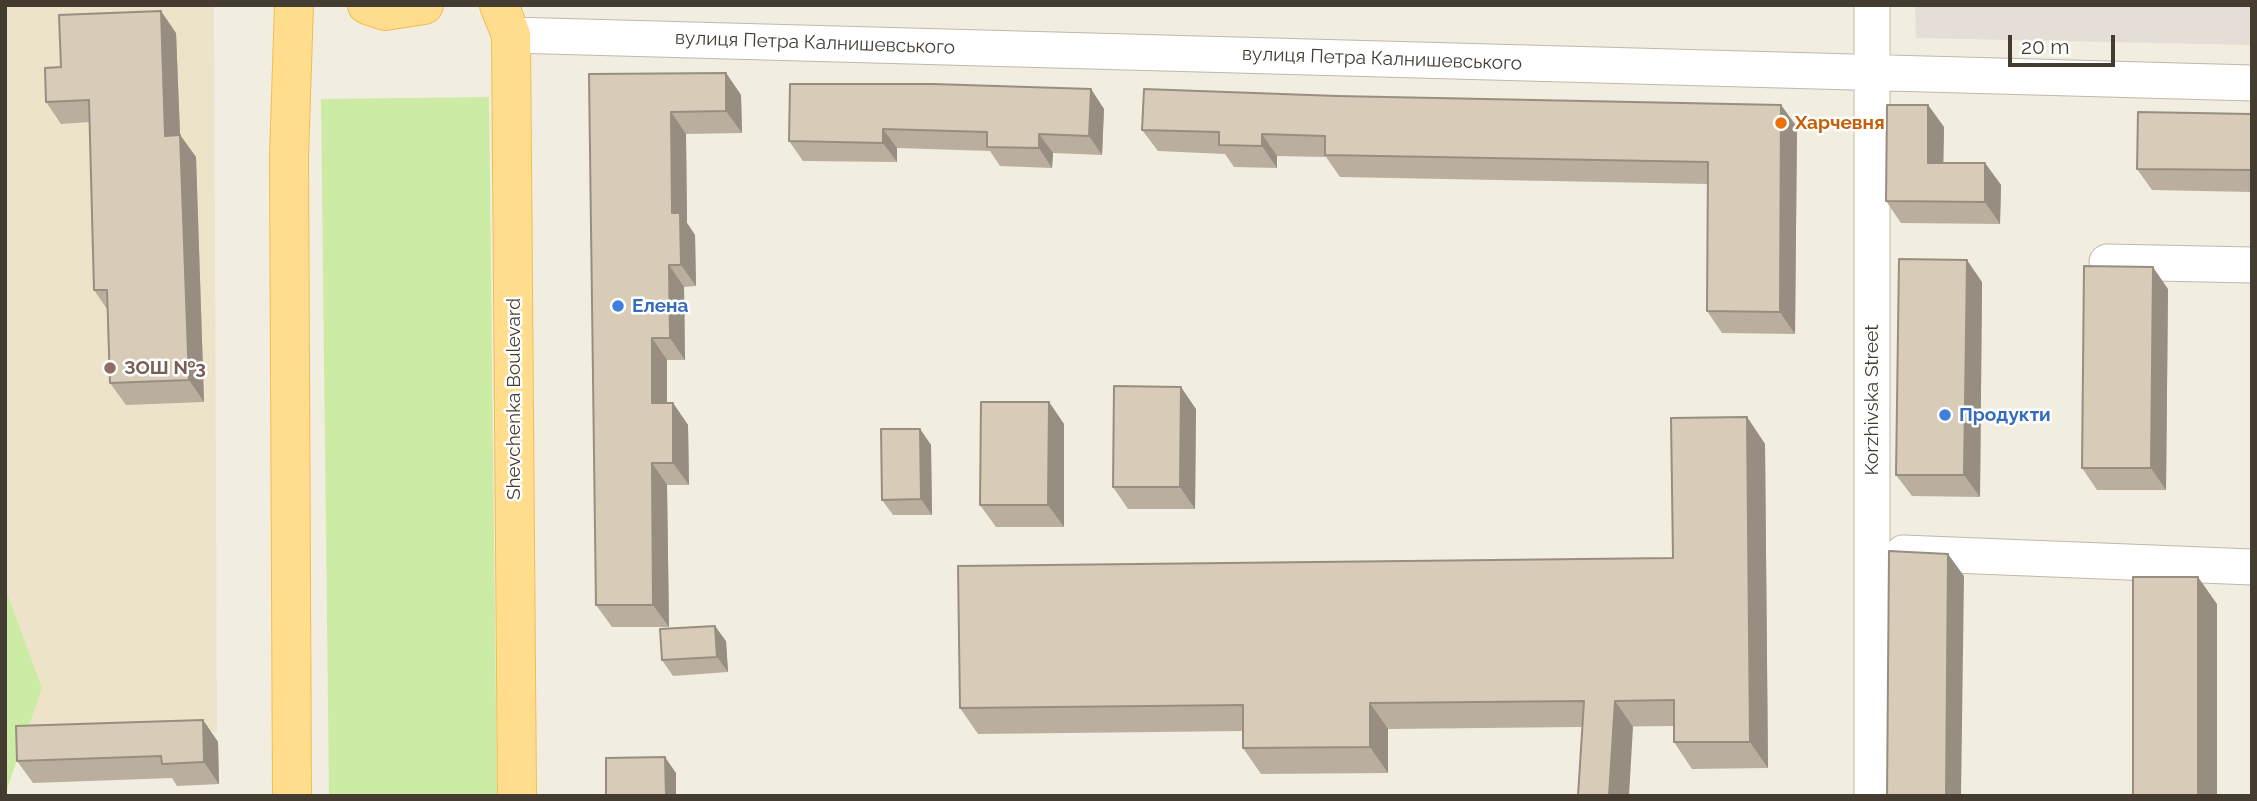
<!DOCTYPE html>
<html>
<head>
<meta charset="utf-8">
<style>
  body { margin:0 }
  #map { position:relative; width:2257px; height:801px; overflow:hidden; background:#f2ede1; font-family:Raleway,sans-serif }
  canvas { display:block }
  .frame { position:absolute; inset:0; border:7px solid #443c31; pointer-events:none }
  .scale { position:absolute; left:2008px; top:35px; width:107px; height:32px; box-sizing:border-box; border:4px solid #443c31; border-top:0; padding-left:9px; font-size:21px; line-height:24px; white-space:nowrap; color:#443c31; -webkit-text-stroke:5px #fff; paint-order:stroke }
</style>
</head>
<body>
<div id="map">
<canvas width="2257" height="801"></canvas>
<div class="frame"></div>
<div class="scale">20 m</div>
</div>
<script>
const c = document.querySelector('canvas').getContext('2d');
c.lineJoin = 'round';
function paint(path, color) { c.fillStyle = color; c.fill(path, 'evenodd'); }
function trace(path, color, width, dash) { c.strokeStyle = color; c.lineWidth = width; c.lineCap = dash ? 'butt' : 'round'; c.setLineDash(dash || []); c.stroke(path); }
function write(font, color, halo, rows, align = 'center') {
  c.font = font + ' Raleway,sans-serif'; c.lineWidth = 5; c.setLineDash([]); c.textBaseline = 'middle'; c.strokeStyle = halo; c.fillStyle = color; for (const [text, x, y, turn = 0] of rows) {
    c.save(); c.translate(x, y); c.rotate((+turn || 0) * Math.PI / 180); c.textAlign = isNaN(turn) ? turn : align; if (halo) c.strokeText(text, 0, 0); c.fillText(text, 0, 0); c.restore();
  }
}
paint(new Path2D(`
  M 1915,5 L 2252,5 L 2252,45 L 1916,38 Z`), '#e4ded6');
paint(new Path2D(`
  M 5,5 L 214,5 L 217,732 L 5,730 Z`), '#ede3c9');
paint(new Path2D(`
  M 489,97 L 497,796 L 329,796 L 321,99 Z
  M 5,588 L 42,688 L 5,795 Z`), '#cceca5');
const minor = new Path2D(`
  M 511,35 L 2252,83
  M 2107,262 L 2252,265
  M 1903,553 L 2252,567
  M 1872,796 L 1872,5`);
const major = new Path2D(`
  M 367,5 L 385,11 L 424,5
  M 499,5 L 511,35 L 517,796
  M 292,796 L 289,157 L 294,5`);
trace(minor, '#c1b8a6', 37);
trace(major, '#efbe53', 40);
trace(minor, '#fff', 35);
trace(major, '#ffdd8d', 38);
paint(new Path2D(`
  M 176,33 L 180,135 L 196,157 L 204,402 L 126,405 L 110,383 L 107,309 L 94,290 L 90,122 L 61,124 L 46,102 L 61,67 Z
  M 726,73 L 741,95 L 742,133 L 686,134 L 687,223 L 695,235 L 696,286 L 684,287 L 685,360 L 667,360 L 667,403 L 673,403 L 688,425 L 689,485 L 667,485 L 669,627 L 612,627 L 596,605 L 589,74 Z
  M 1091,89 L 1104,109 L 1102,155 L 1053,153 L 1052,168 L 1000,166 L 990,151 L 897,148 L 897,162 L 803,161 L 789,141 Z
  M 1337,96 L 1781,105 L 1797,127 L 1795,334 L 1722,333 L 1707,311 L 1708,184 L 1340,177 L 1326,157 L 1277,156 L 1277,168 L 1234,167 L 1225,154 L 1158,151 L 1142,130 Z
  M 1928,105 L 1944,127 L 1943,163 L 1985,163 L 2001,185 L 2000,224 L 1901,223 L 1886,201 Z
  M 2252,114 L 2252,192 L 2152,190 L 2137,169 Z
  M 1982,282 L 1980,497 L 1912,496 L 1896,475 Z
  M 2168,289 L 2166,490 L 2097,490 L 2082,468 Z
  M 1049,402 L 1064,424 L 1064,527 L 996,527 L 980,505 Z
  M 1196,409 L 1195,509 L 1128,509 L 1113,487 Z
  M 1747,417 L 1765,444 L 1768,768 L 1692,769 L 1674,742 L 1674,726 L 1388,729 L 1388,773 L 1261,774 L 1243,748 L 1243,731 L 978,734 L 960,708 L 1673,558 Z
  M 920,429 L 931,445 L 932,515 L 893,515 L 882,500 Z
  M 726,641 L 728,672 L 673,676 L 662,660 Z
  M 203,720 L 218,742 L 219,784 L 177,786 L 172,778 L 33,783 L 17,761 Z`), '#baaf9e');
paint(new Path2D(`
  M 161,11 L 176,33 L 181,158 L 165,136 Z
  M 726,73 L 741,95 L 742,133 L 726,111 Z
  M 1091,89 L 1104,109 L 1102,155 L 1089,136 Z
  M 1781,105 L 1797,127 L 1795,334 L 1780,312 Z
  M 1928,105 L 1944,127 L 1943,185 L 1928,163 Z
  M 671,112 L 686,134 L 687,223 L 695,235 L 696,286 L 681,265 L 672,213 Z
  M 883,129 L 897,148 L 897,162 L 883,143 Z
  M 1039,134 L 1053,153 L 1052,168 L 1039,148 Z
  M 1262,134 L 1277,156 L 1277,168 L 1262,146 Z
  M 180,135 L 196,157 L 204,402 L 189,380 Z
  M 1985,163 L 2001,185 L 2000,224 L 1985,202 Z
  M 1967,260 L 1982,282 L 1980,497 L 1964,475 Z
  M 669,265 L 684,287 L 685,360 L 670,338 Z
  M 2153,267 L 2168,289 L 2166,490 L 2151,468 Z
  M 652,338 L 667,360 L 667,425 L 652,403 Z
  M 1181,387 L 1196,409 L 1195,509 L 1180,487 Z
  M 1049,402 L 1064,424 L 1064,527 L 1048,505 Z
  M 673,403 L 688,425 L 689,485 L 673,463 Z
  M 1747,417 L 1765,444 L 1768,768 L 1750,742 Z
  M 920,429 L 931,445 L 932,515 L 921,499 Z
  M 652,463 L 667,485 L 669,627 L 653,605 Z
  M 1948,554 L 1964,576 L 1961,796 L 1946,796 Z
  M 2198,577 L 2217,604 L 2217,796 L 2198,796 Z
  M 715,626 L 726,641 L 728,672 L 717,657 Z
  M 1615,701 L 1633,727 L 1629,796 L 1609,796 Z
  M 1370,703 L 1388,729 L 1388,773 L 1370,747 Z
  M 203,720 L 218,742 L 219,784 L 204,762 Z
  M 665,757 L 676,773 L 676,796 L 666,796 Z`), '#978e81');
const building = new Path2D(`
  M 161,11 L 165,136 L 180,135 L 189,380 L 110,383 L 107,290 L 94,290 L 89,100 L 46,102 L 45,68 L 61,67 L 59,15 Z
  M 726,73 L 726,111 L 671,112 L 672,213 L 680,213 L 681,265 L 669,265 L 670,338 L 652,338 L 652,403 L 673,403 L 673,463 L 652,463 L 653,605 L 596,605 L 589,74 Z
  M 790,84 L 933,84 L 1091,89 L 1089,136 L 1039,134 L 1039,148 L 987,147 L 987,132 L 883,129 L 883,143 L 789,141 Z
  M 1144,89 L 1337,96 L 1781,105 L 1780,312 L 1707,311 L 1708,162 L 1325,155 L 1325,136 L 1262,134 L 1262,146 L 1219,145 L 1219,132 L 1142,130 Z
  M 1887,105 L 1928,105 L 1928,163 L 1985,163 L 1985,202 L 1886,201 Z
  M 2138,112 L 2252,114 L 2252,170 L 2137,169 Z
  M 1899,259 L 1967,260 L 1964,475 L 1896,475 Z
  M 2084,266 L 2153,267 L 2151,468 L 2082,468 Z
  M 1114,386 L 1181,387 L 1180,487 L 1113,487 Z
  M 981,402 L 1049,402 L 1048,505 L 980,505 Z
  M 1747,417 L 1750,742 L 1674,742 L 1674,700 L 1615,701 L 1609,796 L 1578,796 L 1584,701 L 1370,703 L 1370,747 L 1243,748 L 1243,705 L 960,708 L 958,566 L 1673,558 L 1671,418 Z
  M 881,429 L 920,429 L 921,499 L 882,500 Z
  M 1889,551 L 1948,554 L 1946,796 L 1887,796 Z
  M 2133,577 L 2198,577 L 2198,796 L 2133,796 Z
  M 715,626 L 717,657 L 662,660 L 660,629 Z
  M 203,720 L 204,762 L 162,764 L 161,756 L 17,761 L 16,726 Z
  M 665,757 L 666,796 L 606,796 L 606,758 Z`);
paint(building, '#d8cbb8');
trace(building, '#978e81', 2);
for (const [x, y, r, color] of [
  [1781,123,7,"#e8710a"],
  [618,306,7,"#3f7fe0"],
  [110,368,7,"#8d6e63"],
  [1945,415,7,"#3f7fe0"]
]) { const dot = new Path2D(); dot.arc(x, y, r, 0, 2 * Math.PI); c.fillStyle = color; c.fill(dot); trace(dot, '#fff', 2.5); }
write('19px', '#443c31', '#fff', [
  ["вулиця Петра Калнишевського",815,43,2],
  ["вулиця Петра Калнишевського",1382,59,2],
  ["Shevchenka Boulevard",514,399,-90],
  ["Korzhivska Street",1872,400,-90]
]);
write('bold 19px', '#c56008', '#fff', [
  ["Харчевня",1795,123]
], 'left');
write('bold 19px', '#366cbe', '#fff', [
  ["Елена",632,306],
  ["Продукти",1959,415]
], 'left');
write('bold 19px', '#785e54', '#fff', [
  ["ЗОШ №3",124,368]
], 'left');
</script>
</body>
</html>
